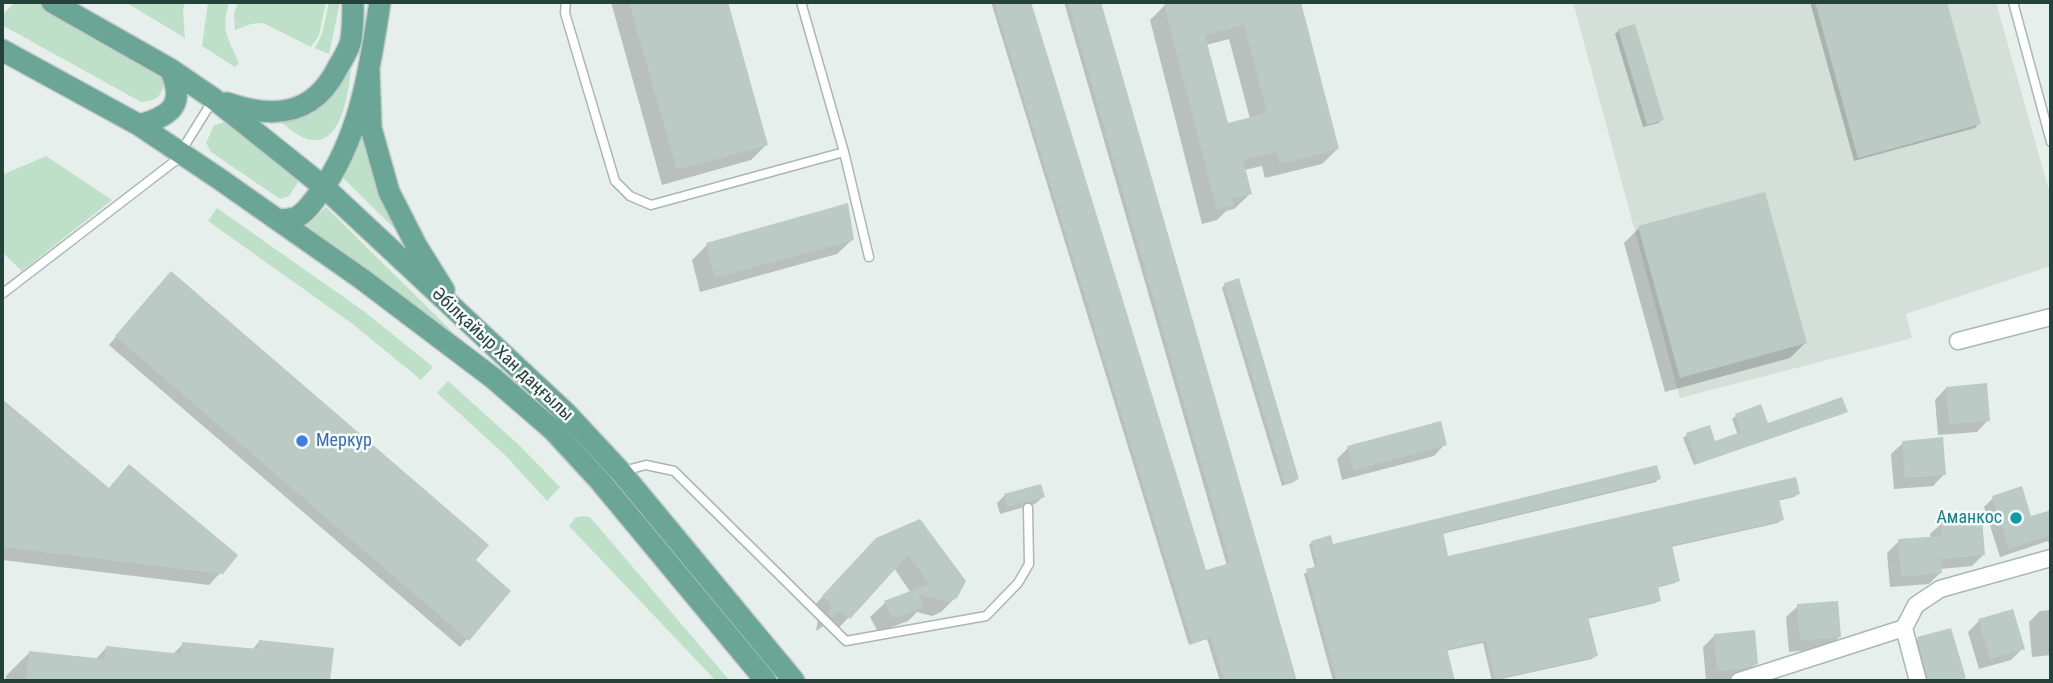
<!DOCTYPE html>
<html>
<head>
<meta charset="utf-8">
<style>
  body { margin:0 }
  #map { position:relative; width:2053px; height:683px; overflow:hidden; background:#e6efeb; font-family:"Roboto Condensed",sans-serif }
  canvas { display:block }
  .frame { position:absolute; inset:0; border:4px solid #24423a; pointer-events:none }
</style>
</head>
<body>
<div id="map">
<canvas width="2053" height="683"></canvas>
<div class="frame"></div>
</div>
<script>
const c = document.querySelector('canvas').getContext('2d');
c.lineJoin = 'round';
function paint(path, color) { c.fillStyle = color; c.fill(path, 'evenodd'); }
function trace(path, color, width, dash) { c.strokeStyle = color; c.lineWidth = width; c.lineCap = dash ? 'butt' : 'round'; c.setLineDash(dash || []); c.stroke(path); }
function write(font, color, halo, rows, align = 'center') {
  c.font = font + ' "Roboto Condensed",sans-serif'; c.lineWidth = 5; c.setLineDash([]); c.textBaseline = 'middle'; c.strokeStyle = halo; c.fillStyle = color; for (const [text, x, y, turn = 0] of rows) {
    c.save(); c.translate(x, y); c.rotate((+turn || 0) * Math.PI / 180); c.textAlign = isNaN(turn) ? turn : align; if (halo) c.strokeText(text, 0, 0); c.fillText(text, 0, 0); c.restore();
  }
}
paint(new Path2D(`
  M 1573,2 L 1996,2 L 2051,198 L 2051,266 L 1906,314 L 1912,338 L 1680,398 Z`), '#d4dfda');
paint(new Path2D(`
  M 15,2 L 39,2 L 160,70 L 165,82 C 161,97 156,101 141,102 L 2,25 L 2,15 Z
  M 125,2 L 185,2 L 183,12 L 185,38 Z
  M 208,2 L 229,2 C 221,31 227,36 239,63 L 235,67 L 202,46 Z
  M 238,2 L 326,2 L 319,35 L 311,47 L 263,23 L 251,24 L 235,30 L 234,14 Z
  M 329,2 L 340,2 L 329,54 L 315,48 L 322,34 Z
  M 351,70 C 348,94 341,155 302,137 C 293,133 284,124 276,118 L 338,87 Z
  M 230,121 L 296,174 L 298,182 L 289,196 L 280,199 L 211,152 L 206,143 L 214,125 Z
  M 362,128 L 399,233 L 343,178 Z
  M 46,156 L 112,200 L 22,271 L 2,252 L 2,175 Z
  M 326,207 L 491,370 L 307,226 Z
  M 217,208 L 365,312 L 433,367 L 421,380 L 354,325 L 208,221 Z
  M 448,381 L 517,443 L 560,487 L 547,501 L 506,456 L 437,393 Z
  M 581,516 L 590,517 L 730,681 L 716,681 L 569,526 L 575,518 Z`), '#bfe0c8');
paint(new Path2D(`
  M 611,2 L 726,2 L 766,145 L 751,160 L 662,185 Z
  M 991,2 L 1029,2 L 1205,572 L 1227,566 L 1064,2 L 1100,2 L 1295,681 L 1220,681 L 1207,639 L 1189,645 Z
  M 1178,2 L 1299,2 L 1337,149 L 1322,164 L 1265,178 L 1262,166 L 1244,170 L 1250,194 L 1234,209 L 1226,211 L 1217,220 L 1202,224 L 1150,20 L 1165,5 ZM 1229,39 L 1250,119 L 1227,125 L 1206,45 Z
  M 1810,2 L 1946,2 L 1979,123 L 1975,128 L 1854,161 Z
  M 1619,30 L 1662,119 L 1659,123 L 1643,127 L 1615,34 Z
  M 1639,228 L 1805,343 L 1790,358 L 1665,392 L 1624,243 Z
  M 853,239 L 837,254 L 700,292 L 692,260 L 707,245 Z
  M 163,281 L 473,560 L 467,639 L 460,647 L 109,345 Z
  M 1225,284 L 1297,479 L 1294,482 L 1282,486 L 1222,288 Z
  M 1946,388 L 1988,420 L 1977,432 L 1938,435 L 1935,400 Z
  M 2,401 L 108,489 L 129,466 L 221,572 L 209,585 L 2,560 Z
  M 1846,411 L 1842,414 L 1694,465 L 1683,438 L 1687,435 L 1714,443 L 1738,435 L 1732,419 L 1736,416 L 1767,425 Z
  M 1903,443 L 1944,474 L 1933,486 L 1894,489 L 1891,454 Z
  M 1445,444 L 1434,456 L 1342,480 L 1337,459 L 1348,448 Z
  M 1659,478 L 1656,482 L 1442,534 L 1447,558 L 1798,494 L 1794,497 L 1777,501 L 1782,519 L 1778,523 L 1671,547 L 1678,580 L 1675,583 L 1656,588 L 1659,600 L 1656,603 L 1587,619 L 1596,655 L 1592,659 L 1492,681 L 1483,643 L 1445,651 L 1453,681 L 1404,681 L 1399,662 L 1366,669 L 1370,681 L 1333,681 L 1304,574 L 1315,568 L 1309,545 L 1312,542 L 1332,546 Z
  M 1004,496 L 1043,497 L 1035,504 L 1000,514 L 997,503 Z
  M 1993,498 L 2030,518 L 2051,511 L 2051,550 L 2048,541 L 2000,557 L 1984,507 Z
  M 1942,523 L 1983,555 L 1972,566 L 1940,569 L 1940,573 L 1929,584 L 1890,587 L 1887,553 L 1899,541 L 1931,539 L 1930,534 Z
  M 877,539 L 964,582 L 956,597 L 941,612 L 932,616 L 917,612 L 908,621 L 881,631 L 877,630 L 870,617 L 885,603 L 911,593 L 894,568 L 835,632 L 825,625 L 816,631 L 818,619 L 809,611 Z
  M 1798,606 L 1840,636 L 1828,648 L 1789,652 L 1786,617 Z
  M 2051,610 L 2051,655 L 2032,657 L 2029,622 L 2040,611 Z
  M 1979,621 L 2023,648 L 2011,660 L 1979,669 L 1968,632 Z
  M 1715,635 L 1756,663 L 1744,675 L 1730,680 L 1706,681 L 1703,647 Z
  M 1918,639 L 1964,677 L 1960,681 L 1913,681 L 1907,650 Z
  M 259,642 L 332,650 L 329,681 L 6,681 L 6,676 L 29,653 L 95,660 L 106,648 L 172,655 L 183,644 L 251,651 Z`), '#0003');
paint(new Path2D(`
  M 629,2 L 728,2 L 768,145 L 677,170 Z
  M 994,2 L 1031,2 L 1206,570 L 1230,563 L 1068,2 L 1101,2 L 1297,681 L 1224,681 L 1211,637 L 1192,643 Z
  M 1171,2 L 1301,2 L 1339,149 L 1280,164 L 1277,152 L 1243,160 L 1252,194 L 1232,199 L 1234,205 L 1217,210 L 1164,4 ZM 1244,25 L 1267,113 L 1228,123 L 1205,35 Z
  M 1815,2 L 1947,2 L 1981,124 L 1858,158 Z
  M 1635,24 L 1664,120 L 1647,125 L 1618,29 Z
  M 1765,192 L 1807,343 L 1680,378 L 1638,226 Z
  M 848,203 L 854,240 L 715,278 L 706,243 Z
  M 171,271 L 489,545 L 476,560 L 511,591 L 469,641 L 115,336 Z
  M 1239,278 L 1299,479 L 1285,484 L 1224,283 Z
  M 1987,383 L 1990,421 L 1949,424 L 1946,387 Z
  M 1842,397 L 1848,412 L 1697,463 L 1686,433 L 1710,425 L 1715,441 L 1741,432 L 1735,414 L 1761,404 L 1768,423 Z
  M 2,399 L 109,488 L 129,464 L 238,555 L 223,574 L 2,547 Z
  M 1441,421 L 1447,445 L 1354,470 L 1347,446 Z
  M 1943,437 L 1946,475 L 1905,478 L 1902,441 Z
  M 1657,465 L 1661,479 L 1443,532 L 1448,556 L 1796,477 L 1800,494 L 1779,499 L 1784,520 L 1672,545 L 1680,581 L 1658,586 L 1661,601 L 1588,617 L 1598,656 L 1495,679 L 1486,640 L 1447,649 L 1455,681 L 1337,681 L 1306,569 L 1318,566 L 1311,541 L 1331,535 L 1333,544 Z
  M 1041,484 L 1045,497 L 1007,507 L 1004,494 Z
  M 2022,486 L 2031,516 L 2051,510 L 2051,535 L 2009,549 L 1992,496 Z
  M 1982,518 L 1985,555 L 1941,559 L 1942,573 L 1901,577 L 1898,539 L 1942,536 L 1941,521 Z
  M 920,519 L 966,581 L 957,598 L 948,602 L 919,594 L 924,607 L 896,618 L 891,616 L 884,601 L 929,584 L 908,555 L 850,619 L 840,611 L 831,617 L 828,614 L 832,604 L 822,596 L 876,538 Z
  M 1838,601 L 1841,637 L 1800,641 L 1797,604 Z
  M 2013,609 L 2025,649 L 1990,659 L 1978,619 Z
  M 1951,628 L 1966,678 L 1954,681 L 1928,681 L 1917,637 Z
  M 1755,630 L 1758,664 L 1743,669 L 1717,671 L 1714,634 Z
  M 259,640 L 334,648 L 330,681 L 26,681 L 29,651 L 104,659 L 106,646 L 181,654 L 182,642 L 258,649 Z`), '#bbcac4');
const service = new Path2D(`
  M 566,2 L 565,13 L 615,181 L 630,196 L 651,205 L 844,152
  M 801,2 L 844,152 L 869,257
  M 2013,2 L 2051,142
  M 2,294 L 175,161 L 213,100
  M 623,471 L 646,465 L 674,471 L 846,641 L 986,616 L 1018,583 L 1029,564 L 1028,508`);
const minor = new Path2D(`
  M 1958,341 L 2051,317
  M 1904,628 L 1918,681
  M 1739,681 L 1904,628 L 1916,605 L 1940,589 L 2051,558`);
const primary = new Path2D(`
  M 52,2 L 170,69 L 214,99 L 324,187 L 566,413 L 620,471 L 794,681
  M 2,50 L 139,125 L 218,178 L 362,279 L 493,378 L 553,430 L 600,481 L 766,681
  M 369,72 L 371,128 L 389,192 L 416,245 L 444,290
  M 227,103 C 273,119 313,116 337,69 C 342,60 349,50 351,40 C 353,27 353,14 353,2
  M 139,125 C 172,116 186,104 170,69
  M 279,220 C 284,220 291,219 295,218 C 305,214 312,203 318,195 C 360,140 370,68 380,2`);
trace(service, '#a8b8b2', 11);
trace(minor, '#a8b8b2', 19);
trace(primary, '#c2cac8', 24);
trace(service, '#fff', 8);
trace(minor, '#fff', 16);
trace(primary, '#6aa596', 21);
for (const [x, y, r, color] of [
  [302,441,7,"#3f7fe0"],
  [2016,518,7,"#0f9aa8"]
]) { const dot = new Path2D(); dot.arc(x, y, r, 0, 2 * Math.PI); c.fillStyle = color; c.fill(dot); trace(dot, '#f7fbf9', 2.5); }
write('18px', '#24423a', '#f7fbf9', [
  ["Әбілқайыр Хан даңғылы",502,355,43]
]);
write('18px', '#366cbe', '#f7fbf9', [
  ["Меркур",316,441]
], 'left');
write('18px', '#0d838f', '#f7fbf9', [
  ["Аманкос",2002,518]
], 'right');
</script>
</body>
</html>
